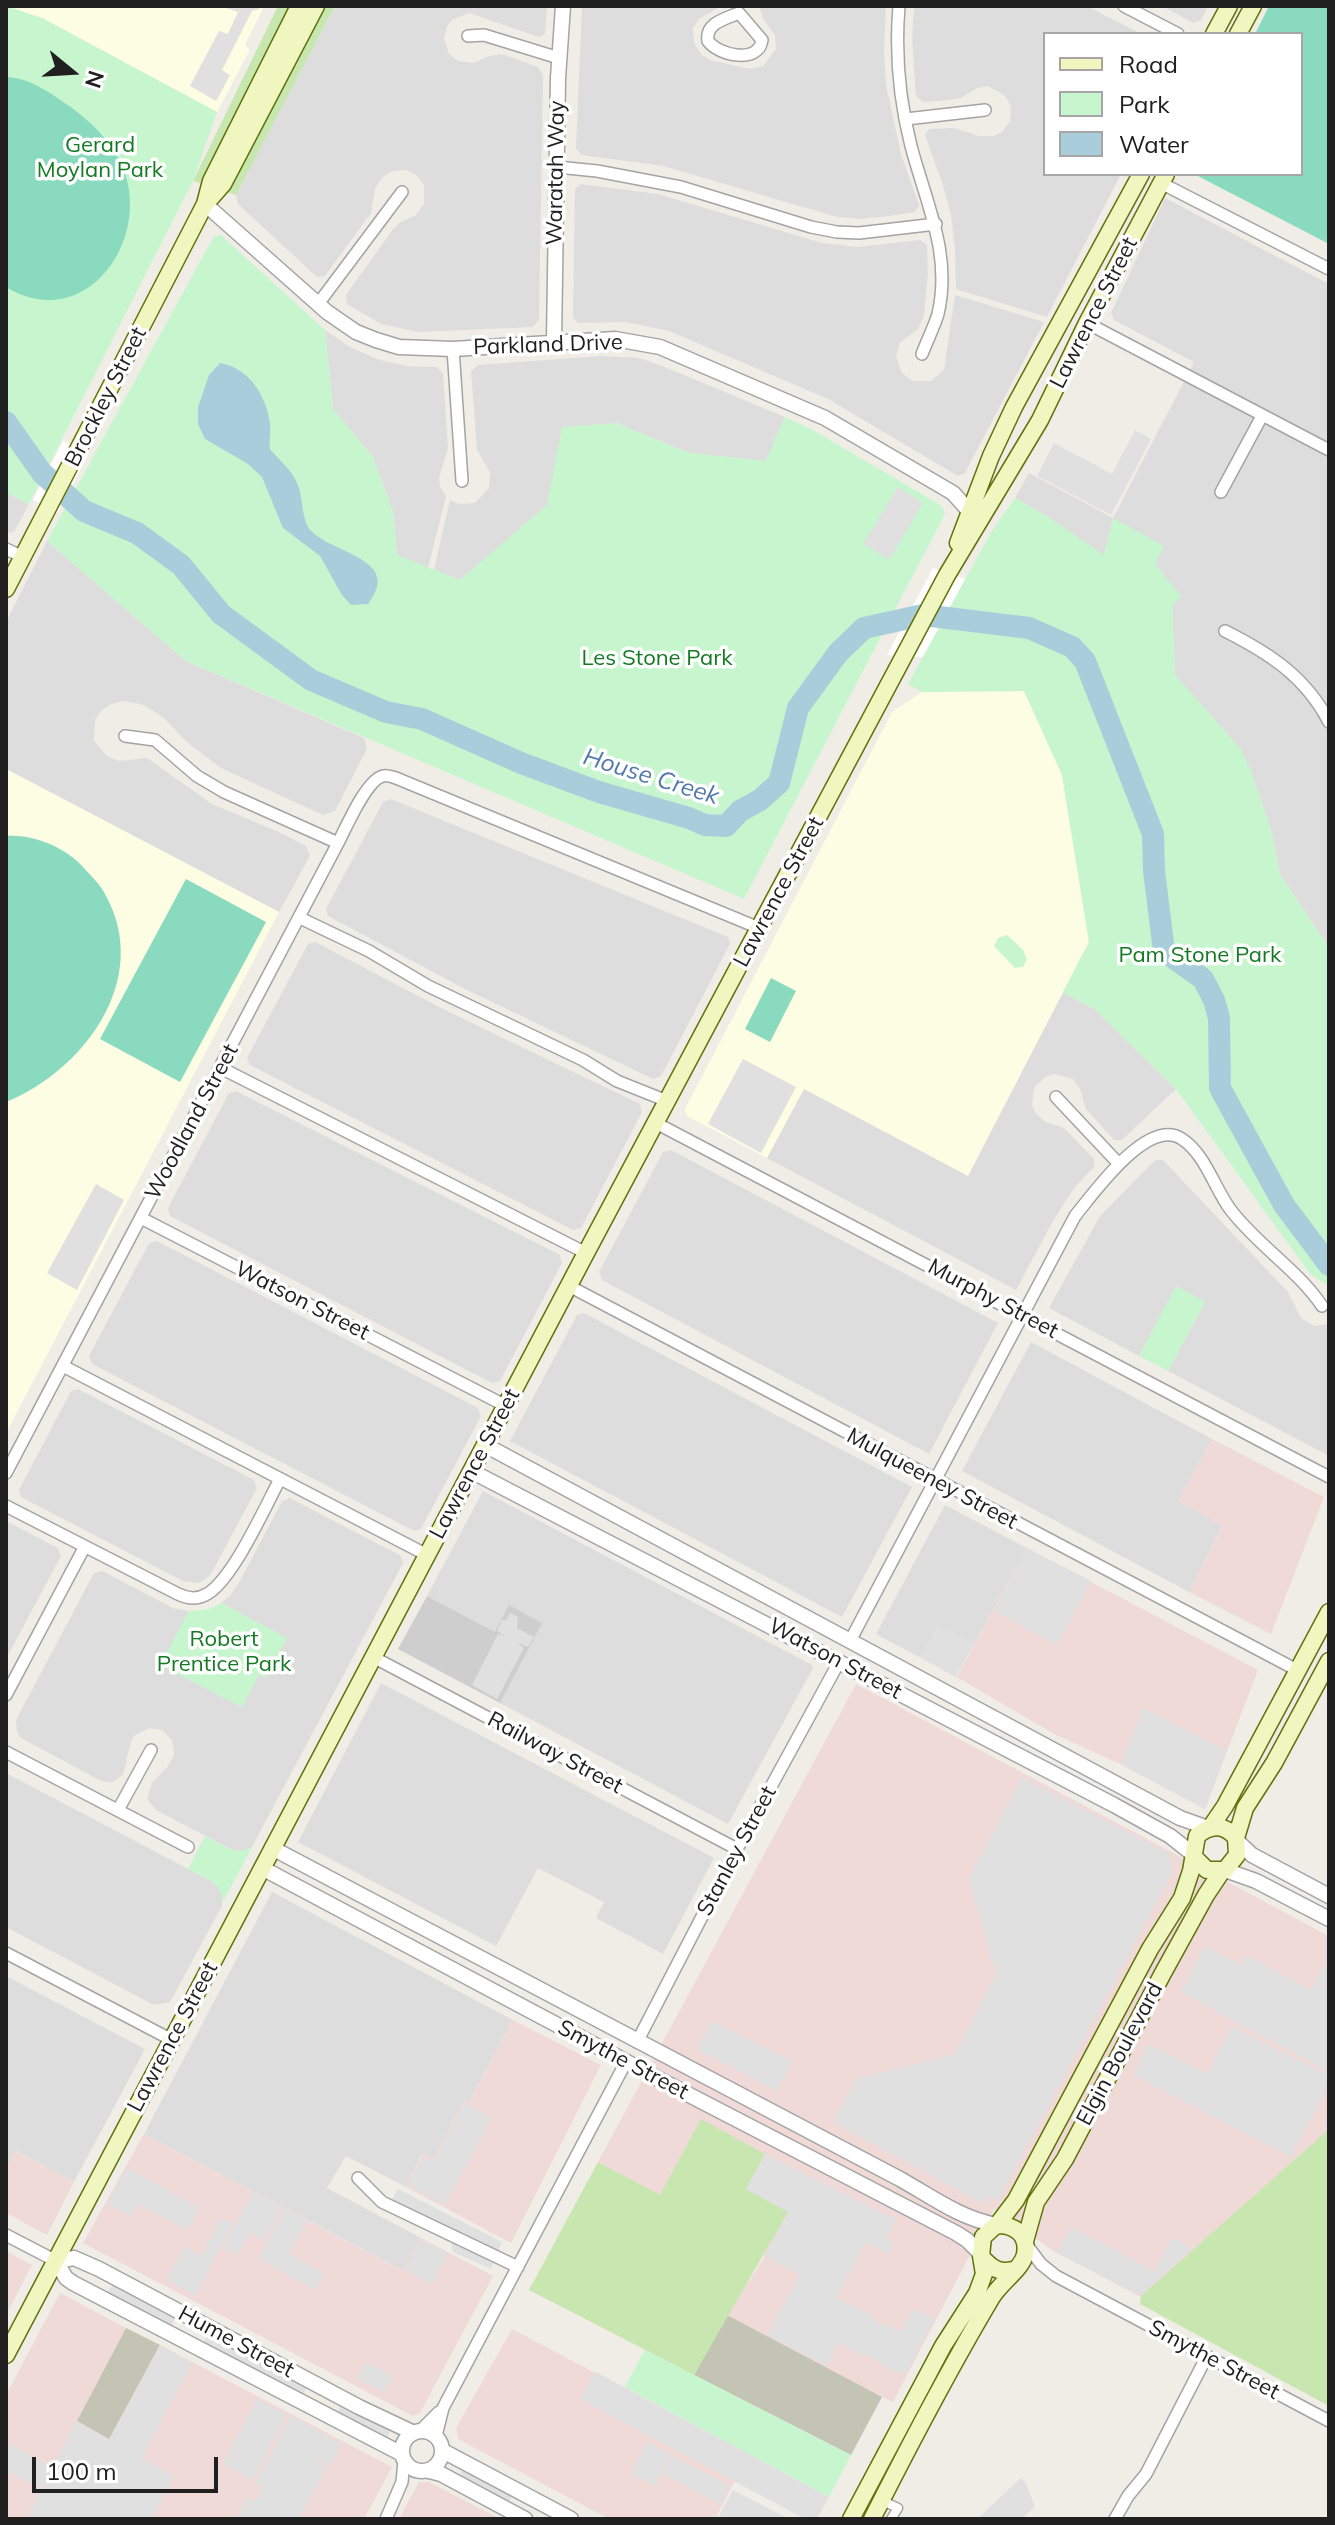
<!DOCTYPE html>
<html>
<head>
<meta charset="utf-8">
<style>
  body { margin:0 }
  #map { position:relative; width:1335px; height:2525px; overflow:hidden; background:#f0ede7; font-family:Mulish,sans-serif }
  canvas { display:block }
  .frame { position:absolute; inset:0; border:8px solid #202020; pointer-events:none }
  .legend { position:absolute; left:1043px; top:32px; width:260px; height:144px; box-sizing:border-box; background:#fff; border:2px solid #a6a6a6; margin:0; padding:10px 14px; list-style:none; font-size:24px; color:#202020 }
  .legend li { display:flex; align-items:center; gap:16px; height:40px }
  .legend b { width:40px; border:2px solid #a6a6a6 }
  .north { position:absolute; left:32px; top:32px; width:80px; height:80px; -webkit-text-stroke:6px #fff; paint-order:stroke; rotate:108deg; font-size:22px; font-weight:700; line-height:32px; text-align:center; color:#202020 }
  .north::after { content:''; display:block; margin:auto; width:28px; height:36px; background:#202020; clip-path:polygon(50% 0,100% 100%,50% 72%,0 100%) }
  .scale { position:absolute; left:32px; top:2457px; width:186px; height:36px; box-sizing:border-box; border:4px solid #202020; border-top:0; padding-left:10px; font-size:24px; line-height:28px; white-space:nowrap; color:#202020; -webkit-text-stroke:6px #fff; paint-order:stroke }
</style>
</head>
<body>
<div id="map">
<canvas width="1335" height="2525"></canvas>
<div class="frame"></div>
<ul class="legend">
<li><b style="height:10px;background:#f0f6bf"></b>Road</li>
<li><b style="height:22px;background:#c7f6ce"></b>Park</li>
<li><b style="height:22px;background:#aacddb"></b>Water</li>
</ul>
<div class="north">N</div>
<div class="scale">100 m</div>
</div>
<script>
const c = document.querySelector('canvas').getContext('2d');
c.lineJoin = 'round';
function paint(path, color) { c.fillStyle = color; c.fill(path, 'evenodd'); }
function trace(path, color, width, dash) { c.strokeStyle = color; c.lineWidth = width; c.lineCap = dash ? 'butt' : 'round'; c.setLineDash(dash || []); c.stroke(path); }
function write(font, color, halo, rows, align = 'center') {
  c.font = font + ' Mulish,sans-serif'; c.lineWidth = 7; c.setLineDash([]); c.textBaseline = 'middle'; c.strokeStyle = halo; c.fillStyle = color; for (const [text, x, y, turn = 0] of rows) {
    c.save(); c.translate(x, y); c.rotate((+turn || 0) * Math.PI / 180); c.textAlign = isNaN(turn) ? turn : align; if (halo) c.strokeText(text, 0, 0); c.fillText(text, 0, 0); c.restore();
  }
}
paint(new Path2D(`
  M 335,6 L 547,6 L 545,34 L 539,37 L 469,13 L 452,20 L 447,26 L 444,38 L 449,54 L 458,61 L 474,63 L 489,56 L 502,54 L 538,67 L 543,75 L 539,320 L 533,327 L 419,332 L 381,324 L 347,304 L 346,295 L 393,229 L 401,222 L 416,215 L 424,204 L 424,185 L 416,175 L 407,170 L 392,171 L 381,179 L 375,189 L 371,213 L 325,276 L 317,277 L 238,204 L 236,195 Z
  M 582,6 L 721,6 L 699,19 L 693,28 L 694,43 L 701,54 L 710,60 L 750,69 L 763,66 L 776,49 L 775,35 L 763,19 L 759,6 L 886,6 L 884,50 L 886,85 L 901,154 L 919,205 L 915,212 L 889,216 L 860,219 L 837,217 L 663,166 L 582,155 L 576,149 Z
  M 914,6 L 1087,6 L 1141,34 L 1045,34 L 1045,174 L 1121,174 L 1047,317 L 956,289 L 955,249 L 951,215 L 942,182 L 925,135 L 929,129 L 954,128 L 979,136 L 994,136 L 1002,132 L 1010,121 L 1011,106 L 1004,95 L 988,86 L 977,88 L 961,98 L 950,100 L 923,102 L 916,96 L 912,38 Z
  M 1162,6 L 1208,6 L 1201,20 L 1193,23 Z
  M 581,184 L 658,194 L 822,243 L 858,247 L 920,240 L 927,245 L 928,273 L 924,316 L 918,329 L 900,343 L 896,356 L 902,373 L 913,381 L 931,381 L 944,370 L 955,295 L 1044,322 L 965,473 L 958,476 L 828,399 L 669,331 L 626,322 L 578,323 L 573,318 L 575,189 Z
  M 1165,198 L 1329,284 L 1329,948 L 1280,874 L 1272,833 L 1190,694 L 1175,675 L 1172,606 L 1048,517 L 1015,498 L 1029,473 L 1113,518 L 1194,362 L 1114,320 L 1111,313 Z
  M 325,330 L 348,346 L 377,359 L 406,366 L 437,367 L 443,373 L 448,448 L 439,478 L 440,487 L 446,496 L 428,568 L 397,555 L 393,512 L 373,457 L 333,409 Z
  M 601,356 L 639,358 L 660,365 L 785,417 L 766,461 L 689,453 L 616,423 L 548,505 L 460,580 L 434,570 L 450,500 L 459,504 L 475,503 L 489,488 L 490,472 L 477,450 L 471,371 L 478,365 Z
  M 6,492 L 29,504 L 14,532 L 7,533 Z
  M 47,541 L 186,661 L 364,738 L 367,749 L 335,811 L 323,815 L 221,768 L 188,743 L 163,717 L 144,705 L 124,701 L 111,704 L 101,711 L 95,720 L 94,741 L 107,756 L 119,761 L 147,758 L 212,804 L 281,833 L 306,846 L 310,856 L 279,912 L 6,769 L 6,622 Z
  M 391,799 L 728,937 L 730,944 L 661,1076 L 653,1079 L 465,989 L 328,916 L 326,909 L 383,802 Z
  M 315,942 L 443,1009 L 640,1104 L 642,1112 L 581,1228 L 573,1230 L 250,1065 L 247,1058 L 308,944 Z
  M 1063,992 L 1096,1010 L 1176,1089 L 1122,1140 L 1114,1140 L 1086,1109 L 1080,1089 L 1073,1079 L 1054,1074 L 1047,1076 L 1034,1087 L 1032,1105 L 1037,1115 L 1046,1122 L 1064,1128 L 1094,1159 L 1094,1167 L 1074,1188 L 1053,1221 L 1016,1290 L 767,1158 L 804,1088 L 968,1175 Z
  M 236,1091 L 560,1255 L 562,1263 L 500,1381 L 492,1383 L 170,1216 L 168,1208 L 229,1093 Z
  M 671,1150 L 998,1323 L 929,1454 L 602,1280 L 599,1272 L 663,1152 Z
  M 1155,1160 L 1163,1160 L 1288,1292 L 1301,1318 L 1314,1326 L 1329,1324 L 1329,1456 L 1168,1371 L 1205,1302 L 1177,1287 L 1139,1356 L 1049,1308 L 1100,1216 Z
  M 157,1241 L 478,1408 L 481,1416 L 421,1529 L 414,1531 L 92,1364 L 89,1356 L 149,1243 Z
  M 584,1313 L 912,1487 L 842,1617 L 510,1441 L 577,1315 Z
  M 1031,1342 L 1212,1439 L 1178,1501 L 1223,1525 L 1189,1592 L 962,1471 Z
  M 78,1389 L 254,1480 L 257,1488 L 211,1574 L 206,1579 L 198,1583 L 183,1581 L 21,1497 L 19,1490 L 71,1391 Z
  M 483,1491 L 812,1665 L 813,1668 L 728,1824 L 500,1703 L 541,1623 L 495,1632 L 427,1596 Z
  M 290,1498 L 401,1556 L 403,1563 L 252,1847 L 244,1852 L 234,1851 L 156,1810 L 147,1799 L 152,1783 L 168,1766 L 174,1755 L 172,1740 L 162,1730 L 149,1728 L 135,1735 L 131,1741 L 123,1775 L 112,1782 L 101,1781 L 21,1738 L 17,1733 L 16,1720 L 94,1573 L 102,1571 L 173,1608 L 189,1611 L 161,1665 L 259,1674 L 265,1678 L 286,1638 L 221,1603 L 230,1596 L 240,1581 L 282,1501 Z
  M 945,1505 L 1027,1548 L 974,1645 L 938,1626 L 921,1658 L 876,1634 Z
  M 8,1522 L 58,1548 L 61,1556 L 6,1659 L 6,1523 Z
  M 381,1683 L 714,1858 L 663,1954 L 596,1918 L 604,1902 L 538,1868 L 496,1946 L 298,1842 Z
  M 6,1773 L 213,1882 L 222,1890 L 222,1906 L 170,2002 L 154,2005 L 6,1927 Z
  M 272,1892 L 513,2020 L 469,2102 L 465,2100 L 433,2160 L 422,2154 L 406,2187 L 346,2156 L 327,2188 L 421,2238 L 404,2271 L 144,2134 Z
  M 6,1976 L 145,2049 L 74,2182 L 16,2151 L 6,2168 Z`), '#dedddd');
paint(new Path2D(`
  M 1212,1439 L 1324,1497 L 1271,1634 L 1189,1592 L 1223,1526 L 1178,1501 Z
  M 1027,1548 L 1258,1670 L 1205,1809 L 1120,1764 L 1054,1734 L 957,1677 Z
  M 856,1684 L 1329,1936 L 1329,2129 L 1141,2297 L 1055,2252 L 994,2209 L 893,2402 L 803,2358 L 727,2315 L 765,2256 L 598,2162 Z
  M 513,2020 L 601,2065 L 511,2243 L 406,2187 L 423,2154 L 433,2159 L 465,2100 L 470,2101 Z
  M 144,2134 L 403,2271 L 421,2238 L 493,2276 L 420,2413 L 413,2416 L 83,2243 Z
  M 15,2151 L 74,2182 L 47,2235 L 6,2213 L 6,2168 Z
  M 6,2251 L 32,2265 L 6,2315 Z
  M 60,2293 L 126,2328 L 77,2421 L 110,2439 L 160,2345 L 392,2467 L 364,2519 L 6,2519 L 6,2395 Z
  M 512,2329 L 749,2454 L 715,2519 L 609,2519 L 458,2439 L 456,2428 Z
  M 419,2482 L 429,2482 L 500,2519 L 399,2519 Z`), '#efdad8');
paint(new Path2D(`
  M 7,6 L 264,6 L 245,45 L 250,50 L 217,112 L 42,18 Z
  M 1024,691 L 1062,775 L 1089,942 L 968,1176 L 804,1089 L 767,1158 L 687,1116 L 685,1109 L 892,712 L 922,692 Z
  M 6,769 L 279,912 L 6,1433 Z`), '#fcfde3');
paint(new Path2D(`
  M 427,1596 L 495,1632 L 509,1605 L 542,1623 L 500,1703 L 398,1649 Z`), '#cecece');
paint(new Path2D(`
  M 727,2315 L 882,2397 L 851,2455 L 694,2375 Z
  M 126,2328 L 160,2345 L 109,2440 L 77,2421 Z`), '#c3c4b3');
paint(new Path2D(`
  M 278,6 L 335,6 L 236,195 L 193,181 Z
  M 701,2119 L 765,2154 L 746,2189 L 788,2212 L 694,2375 L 529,2290 L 598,2162 L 660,2195 Z
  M 1329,2129 L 1329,2406 L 1140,2304 L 1141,2296 Z`), '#c8e6b0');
paint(new Path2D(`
  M 6,6 L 42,18 L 217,112 L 193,181 L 29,504 L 6,492 Z
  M 221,235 L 325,330 L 333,409 L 373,457 L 393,512 L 397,555 L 460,580 L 547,505 L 562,427 L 616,423 L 689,453 L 766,461 L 785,417 L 813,430 L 942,506 L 945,514 L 744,899 L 186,661 L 47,541 L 214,236 Z
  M 1015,498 L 1048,517 L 1104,555 L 1113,518 L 1164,546 L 1155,564 L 1181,596 L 1172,606 L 1175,675 L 1240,748 L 1251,771 L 1272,833 L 1280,874 L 1329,948 L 1329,1286 L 1311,1275 L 1176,1089 L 1096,1010 L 1063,992 L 1089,942 L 1062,775 L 1024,691 L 922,692 L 908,684 L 991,532 Z
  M 1007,935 L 1023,950 L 1027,959 L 1023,967 L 1015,968 L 994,946 L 998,938 Z
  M 1176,1286 L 1205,1302 L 1168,1371 L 1139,1356 Z
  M 221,1603 L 287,1638 L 265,1678 L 259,1674 L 242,1707 L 160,1665 L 189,1611 L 210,1609 Z
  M 205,1836 C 221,1844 239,1860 254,1844 L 223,1902 C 222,1882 203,1877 188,1869 Z
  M 645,2350 L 851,2455 L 829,2497 L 625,2387 Z`), '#c7f6ce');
paint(new Path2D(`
  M 1269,6 L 1329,6 L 1329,244 L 1194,174 L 1301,174 L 1301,34 L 1255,34 Z
  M 6,77 C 31,78 52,94 72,108 C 95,125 120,150 127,180 C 145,252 79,332 6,287 Z
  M 6,836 C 33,834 65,847 83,867 C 91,876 101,885 106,896 C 152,980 83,1071 6,1102 Z
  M 186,879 L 266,922 L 180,1082 L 100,1039 Z
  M 771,978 L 796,991 L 770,1042 L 745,1029 Z`), '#8adac0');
paint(new Path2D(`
  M 220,6 L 261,6 L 259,9 L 252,11 L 222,70 L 230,75 L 216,101 L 190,86 L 219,31 L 228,34 L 238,12 Z
  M 1135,430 L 1151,439 L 1111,515 L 1037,476 L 1054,443 L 1112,474 Z
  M 898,487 L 923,503 L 889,560 L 863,544 Z
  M 743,1059 L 796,1087 L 761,1153 L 708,1124 Z
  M 96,1184 L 124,1200 L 77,1290 L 47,1273 Z
  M 1027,1548 L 1091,1581 L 1057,1645 L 994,1611 Z
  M 510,1613 L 518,1617 L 517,1628 L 534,1637 L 528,1647 L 517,1642 L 524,1648 L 497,1699 L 472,1685 L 498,1634 L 507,1637 L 497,1631 L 502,1620 L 506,1620 Z
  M 938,1626 L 974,1645 L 956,1677 L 921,1658 Z
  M 1143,1708 L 1227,1751 L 1205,1809 L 1120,1764 Z
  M 1022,1777 L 1169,1854 L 1173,1871 L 998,2200 L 989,2196 L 984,2204 L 833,2122 L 856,2079 L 955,2054 L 996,1974 L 969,1879 Z
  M 1205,1946 L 1241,1965 L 1246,1955 L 1311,1990 L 1329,1957 L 1329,2072 L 1181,1992 Z
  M 712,2021 L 792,2061 L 777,2091 L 697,2049 Z
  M 1232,2026 L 1329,2076 L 1329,2084 L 1291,2157 L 1133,2075 L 1149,2044 L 1207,2074 Z
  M 465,2103 L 492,2118 L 445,2205 L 408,2185 L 423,2158 L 433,2162 Z
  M 765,2154 L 896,2220 L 886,2238 L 894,2243 L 888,2254 L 866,2242 L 836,2298 L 868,2313 L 874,2320 L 901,2332 L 914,2309 L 934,2319 L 906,2373 L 893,2371 L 866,2354 L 864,2356 L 839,2343 L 827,2366 L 767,2335 L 800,2275 L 765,2256 L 788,2212 L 746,2189 Z
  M 127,2168 L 200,2207 L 187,2230 L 138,2204 L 131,2216 L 107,2204 Z
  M 398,2189 L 502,2242 L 491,2269 L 453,2252 L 450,2239 L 417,2227 L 386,2211 Z
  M 253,2192 L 282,2207 L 264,2240 L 249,2233 L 237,2255 L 223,2248 Z
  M 284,2209 L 307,2221 L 289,2254 L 324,2273 L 315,2290 L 258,2259 Z
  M 221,2218 L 233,2224 L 195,2296 L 166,2280 L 184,2247 L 201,2256 Z
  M 1071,2227 L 1154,2271 L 1173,2237 L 1191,2249 L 1141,2295 L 1057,2253 Z
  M 421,2240 L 448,2254 L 432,2285 L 406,2270 Z
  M 113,2284 L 176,2317 L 170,2328 L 107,2294 Z
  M 209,2333 L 308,2384 L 302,2396 L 203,2344 Z
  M 160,2345 L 192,2363 L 142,2457 L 174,2477 L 151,2519 L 27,2519 L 41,2488 L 6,2470 L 6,2442 L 52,2467 L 77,2421 L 109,2439 Z
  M 366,2362 L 393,2376 L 384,2393 L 357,2378 Z
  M 596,2372 L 829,2497 L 817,2519 L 805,2519 L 580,2399 Z
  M 257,2399 L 287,2415 L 253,2480 L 223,2464 Z
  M 342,2404 L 391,2430 L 385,2442 L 335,2416 Z
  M 291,2416 L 342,2444 L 330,2466 L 309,2455 L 327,2467 L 299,2519 L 236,2519 L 247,2496 L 256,2501 L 263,2487 L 256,2482 Z
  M 647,2442 L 672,2455 L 655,2486 L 631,2473 Z
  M 673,2456 L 730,2486 L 720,2504 L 664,2474 Z
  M 464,2467 L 513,2494 L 507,2506 L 458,2479 Z
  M 1021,2478 L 1026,2483 L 1035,2507 L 1021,2519 L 977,2519 Z
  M 733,2490 L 789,2519 L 717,2519 Z`), '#e0e0e0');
paint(new Path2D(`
  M 220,363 C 249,368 266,395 270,423 C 271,431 269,441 270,449 C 278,459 292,470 297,483 C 303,496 301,512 307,525 C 322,554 406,555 368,604 L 351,605 L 342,595 L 320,556 L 283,528 L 262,477 L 248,464 L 205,439 L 198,424 L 198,407 L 209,375 Z`), '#aacddb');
paint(new Path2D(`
  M 63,441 L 88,455 L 58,513 L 33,500 Z
  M 933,568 L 965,579 L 923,657 L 887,655 Z`), '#fff');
trace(new Path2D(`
  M 6,422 L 42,473 L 84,511 L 137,533 L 181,565 L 221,614 L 311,680 L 386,712 L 422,719 L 521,763 L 599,792 L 689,818 L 705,825 L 726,826 L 740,811 L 760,800 L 779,783 L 798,708 L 838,653 L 864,628 L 923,615 L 1029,628 L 1072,647 L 1085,661 L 1153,834 L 1154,871 L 1164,951 L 1203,979 L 1214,1000 L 1219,1018 L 1220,1088 L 1284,1205 L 1329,1265`), '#aacddb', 22);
const pedestrian = new Path2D(`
  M 882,2508 L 885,2502 L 898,2508 L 891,2519`);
const minor = new Path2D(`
  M 899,6 C 895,54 899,99 911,146 C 926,203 952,254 938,314 C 934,327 927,341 922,354
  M 1124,6 L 1178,34
  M 739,13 L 762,40 C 759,64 719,56 708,41 C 705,23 725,19 739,13 Z
  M 468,36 L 484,35 L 559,58
  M 906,119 L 985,110
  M 557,167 L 597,171 L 681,187 L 811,227 L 837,232 L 859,233 L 936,224
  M 1161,183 L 1329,269
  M 318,304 L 402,192
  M 1087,323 L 1329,450
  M 453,349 L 462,481
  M 1221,492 L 1262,416
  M 6,549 L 23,557
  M 1225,631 C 1269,653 1306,677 1329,722
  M 125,736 L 155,740 L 197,776 L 224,792 L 338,843
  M 300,918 L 369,951 L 428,986 L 583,1060 L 617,1081 L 667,1101
  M 221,1068 L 586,1253
  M 1056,1097 L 1119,1164
  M 656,1123 L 1329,1477
  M 141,1218 L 506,1406
  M 569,1286 L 1297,1670
  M 63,1366 L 427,1555
  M 6,1473 L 338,843 C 346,828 366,780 383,776 C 386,775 393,777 396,778 L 759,928
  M 6,1506 L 178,1594 C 188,1599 197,1600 207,1594 C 233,1579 265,1507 280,1479
  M 850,1641 L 1075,1216 C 1093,1194 1148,1116 1182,1139 C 1205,1154 1214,1187 1230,1209 C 1257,1245 1297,1269 1322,1306
  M 373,1657 L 737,1849
  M 6,1695 L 84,1548
  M 6,1752 L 188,1847
  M 118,1810 L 151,1750
  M 6,1953 L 172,2040
  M 637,2042 L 737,1849 L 839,1662
  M 358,2178 L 382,2202 L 518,2267
  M 6,2235 L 56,2261
  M 1026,2244 L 1041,2264 L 1056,2276 L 1329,2421
  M 420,2431 L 439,2412
  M 436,2436 L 443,2408 L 626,2062
  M 386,2519 L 402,2482 L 404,2461
  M 1115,2519 L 1128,2496 L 1146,2474 L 1207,2356`);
const tertiary = new Path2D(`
  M 205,204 L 327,312 L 356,332 L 376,340 L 399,347 L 453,349 L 615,339 L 660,347 L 825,418 L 953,493 L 969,511
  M 554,341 L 558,78 L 563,6
  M 485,1445 L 1180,1818 L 1208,1828
  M 471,1471 L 1114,1805 L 1170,1836 L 1194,1855
  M 1236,1840 L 1252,1855 L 1329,1896
  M 272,1848 L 900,2179 C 932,2197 960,2218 996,2225
  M 262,1868 L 670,2085 L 956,2233 L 967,2240 L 981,2254
  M 1225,1870 L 1256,1881 L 1329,1919
  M402 2451a20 20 0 1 1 40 0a20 20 0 1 1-40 0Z
  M 443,2451 L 571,2519
  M 402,2454 L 73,2283 L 66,2278 L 56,2261 L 74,2258 L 99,2269 L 359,2407 L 414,2433
  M 429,2471 L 441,2474 L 525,2519`);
const secondary = new Path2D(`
  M 1214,34 L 1229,6
  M 1238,34 L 1253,6
  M 209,200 L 223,184 L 316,6
  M 958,543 L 991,456 L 1014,407 L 1141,174
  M 6,589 L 205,204 L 211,181 L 299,6
  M 1210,1828 L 1225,1806 L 1329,1612
  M 1236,1838 L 1245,1808 L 1274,1763 L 1329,1661
  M 997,2225 L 1016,2200 L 1150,1949 L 1182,1898 L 1191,1871 L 1197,1836 C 1210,1824 1225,1824 1236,1838 L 1237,1855 L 1225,1870 L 1207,1870 L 1194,1857
  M 1025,2241 L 1036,2202 L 1065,2159 L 1163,1973 L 1206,1895 L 1222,1871
  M 6,2355 L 586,1253 L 947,575 L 1040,420 L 1087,323 L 1166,174
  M 851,2519 L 943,2346 L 977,2293 L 984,2274 L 981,2256
  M 872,2519 C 910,2444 949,2369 992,2297 C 1000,2283 1023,2268 1025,2254 C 1029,2234 1013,2224 996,2225 L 983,2237 L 981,2256 C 990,2267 999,2274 1013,2270`);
trace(pedestrian, '#a4a4a4', 11);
trace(minor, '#a4a4a4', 14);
trace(tertiary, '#a4a4a4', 17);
trace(secondary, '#61720c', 19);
trace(pedestrian, '#fff', 8);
trace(minor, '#fff', 11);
trace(tertiary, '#fff', 14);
trace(secondary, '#f0f6bf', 16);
write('22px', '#137922', '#fff', [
  ["Gerard",100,145],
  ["Moylan Park",100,170],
  ["Les Stone Park",657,658],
  ["Pam Stone Park",1200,955],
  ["Robert",224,1639],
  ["Prentice Park",224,1664]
]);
write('22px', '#202020', '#fff', [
  ["Waratah Way",556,173,-89],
  ["Lawrence Street",1094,313,-63],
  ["Parkland Drive",548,345,-2],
  ["Brockley Street",106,397,-63],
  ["Lawrence Street",779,892,-62],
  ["Woodland Street",192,1122,-62],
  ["Murphy Street",993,1299,28],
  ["Watson Street",302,1301,27],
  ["Lawrence Street",475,1464,-62],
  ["Mulqueeney Street",932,1479,28],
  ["Watson Street",835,1659,28],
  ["Railway Street",555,1753,28],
  ["Stanley Street",737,1851,-62],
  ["Lawrence Street",173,2037,-62],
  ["Elgin Boulevard",1120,2054,-62],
  ["Smythe Street",623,2060,28],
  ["Hume Street",236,2342,28],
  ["Smythe Street",1214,2360,28]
]);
write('italic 24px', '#5178aa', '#fff', [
  ["House Creek",651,777,17]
]);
</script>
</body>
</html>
